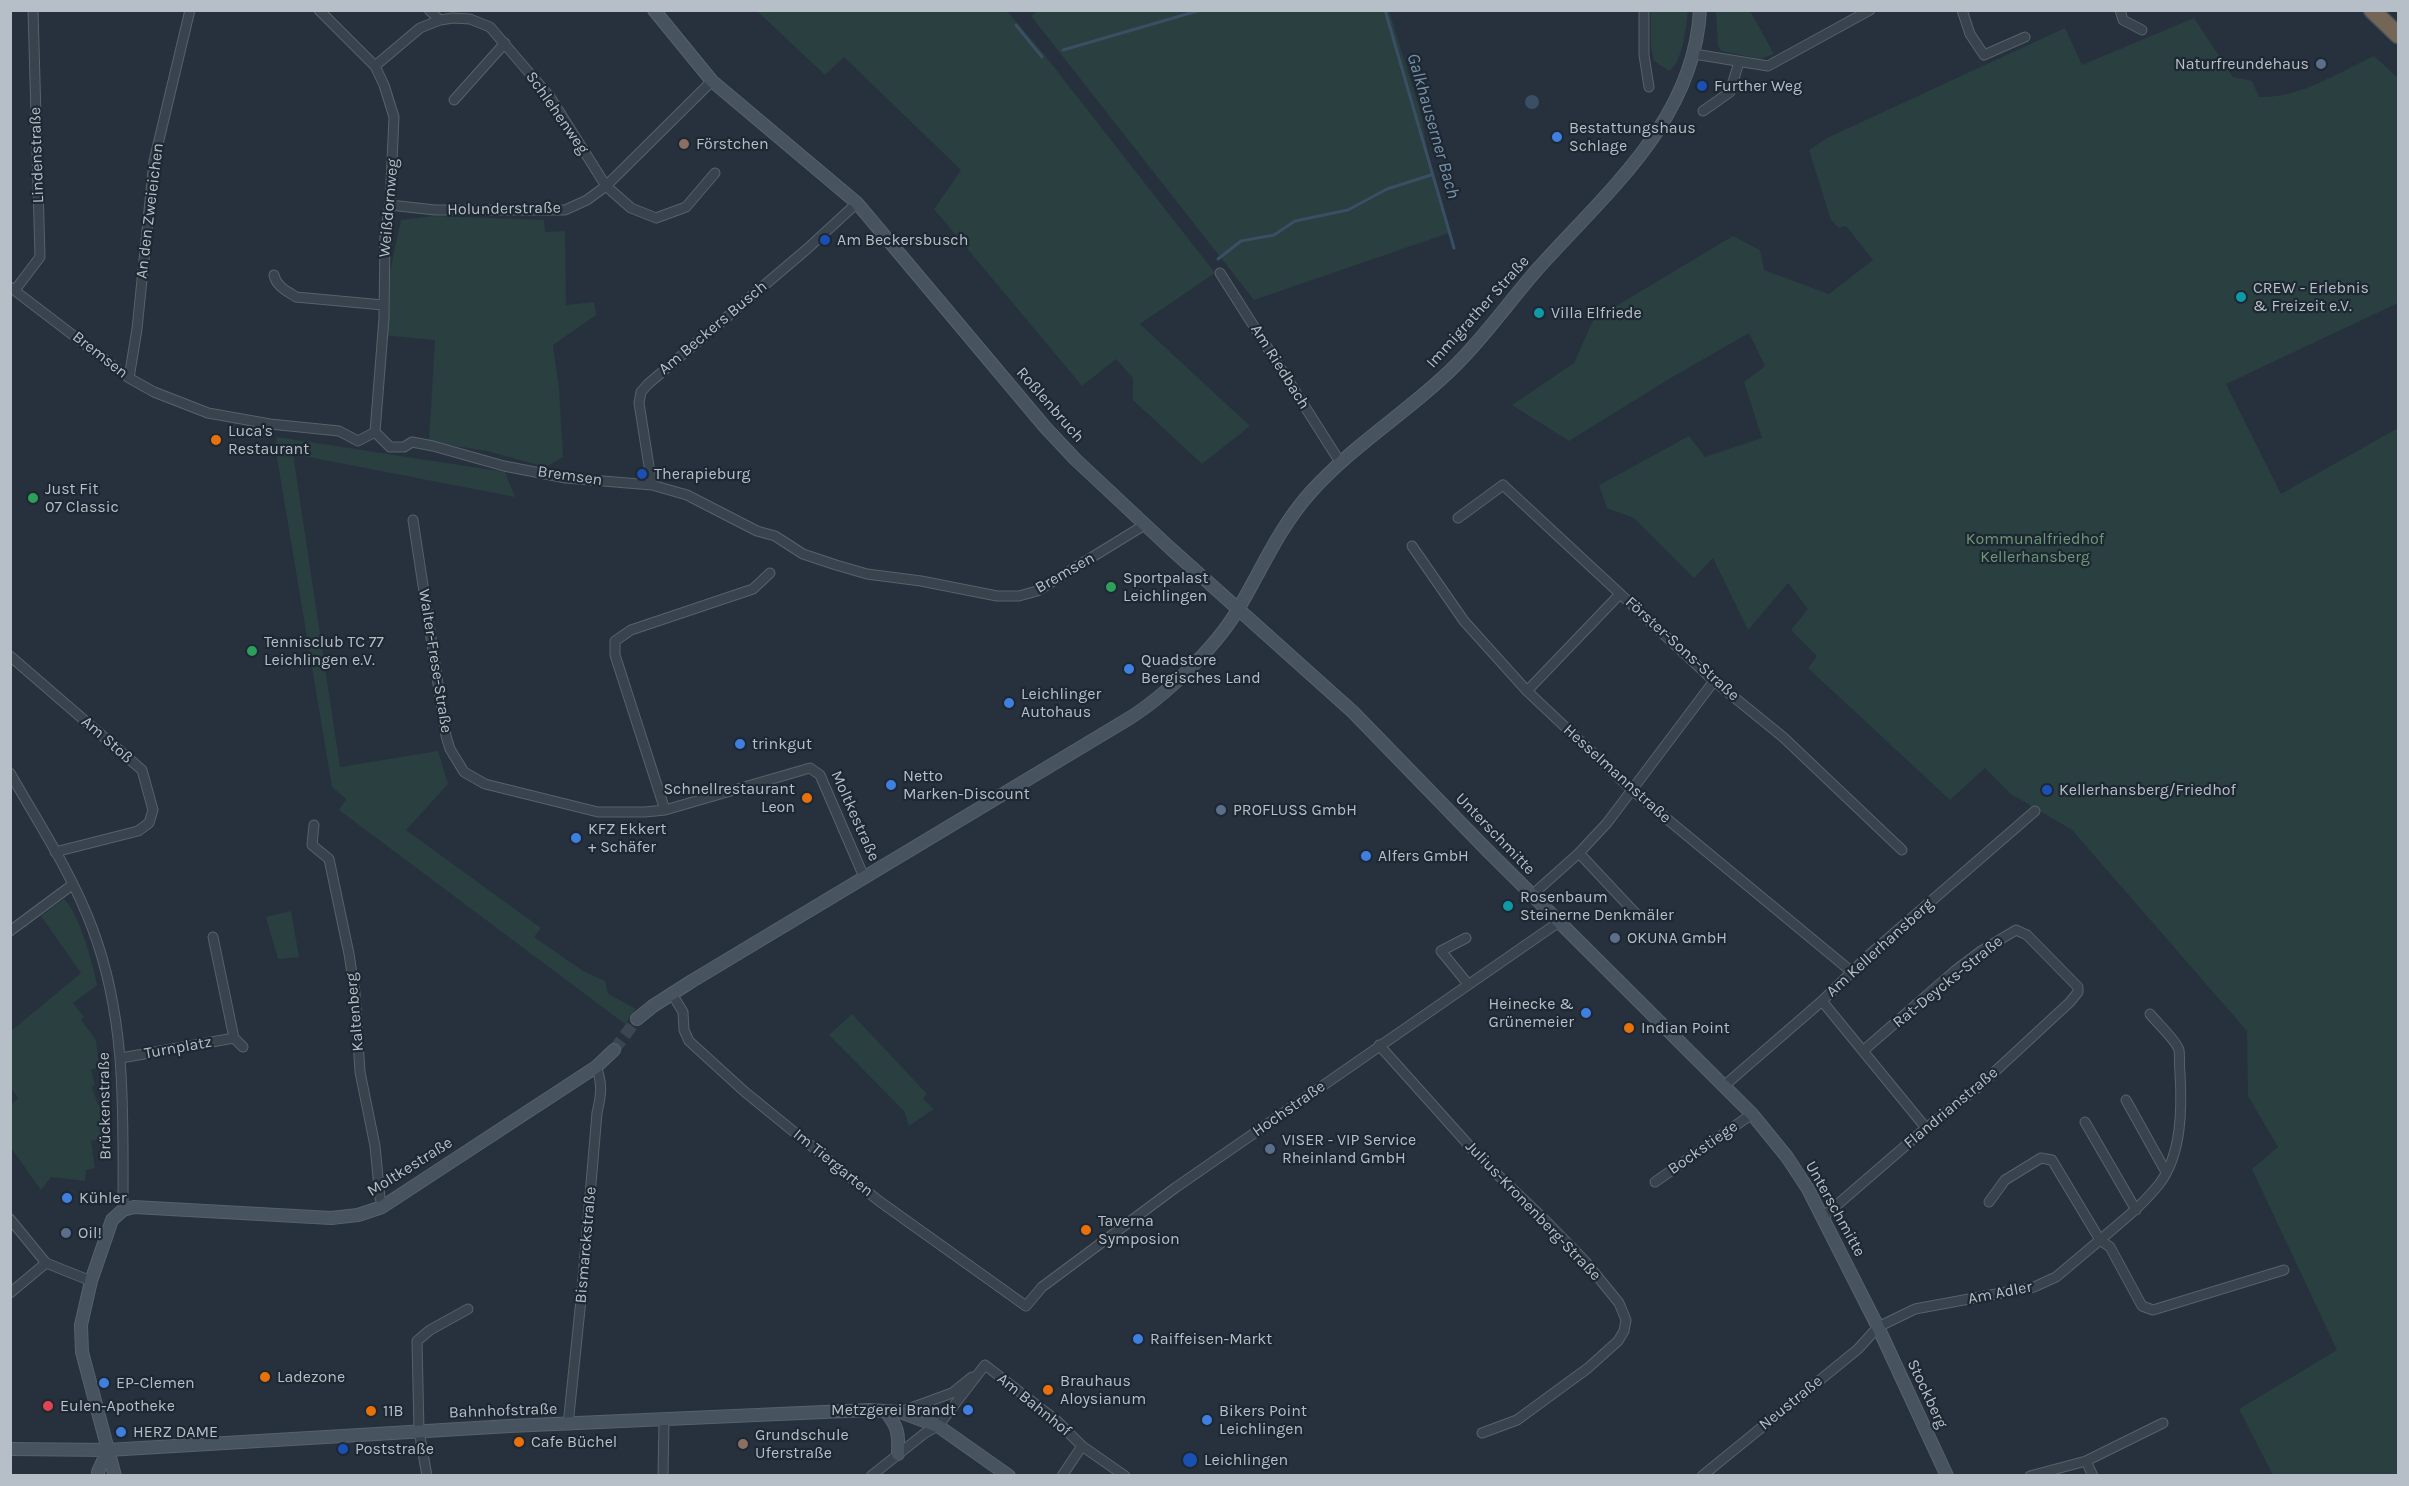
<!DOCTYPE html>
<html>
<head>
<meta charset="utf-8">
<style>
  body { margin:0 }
  #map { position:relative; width:2409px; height:1486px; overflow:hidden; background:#26313d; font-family:Karla,sans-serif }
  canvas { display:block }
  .frame { position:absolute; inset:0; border:12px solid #b6bec8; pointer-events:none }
</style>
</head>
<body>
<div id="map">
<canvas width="2409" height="1486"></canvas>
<div class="frame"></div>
</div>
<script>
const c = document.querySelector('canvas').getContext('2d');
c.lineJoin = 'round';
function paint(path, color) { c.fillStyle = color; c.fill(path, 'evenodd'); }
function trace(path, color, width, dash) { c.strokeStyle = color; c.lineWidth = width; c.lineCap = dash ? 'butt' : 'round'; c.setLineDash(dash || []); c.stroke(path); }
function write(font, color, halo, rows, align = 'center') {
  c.font = font + ' Karla,sans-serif'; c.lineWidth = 4.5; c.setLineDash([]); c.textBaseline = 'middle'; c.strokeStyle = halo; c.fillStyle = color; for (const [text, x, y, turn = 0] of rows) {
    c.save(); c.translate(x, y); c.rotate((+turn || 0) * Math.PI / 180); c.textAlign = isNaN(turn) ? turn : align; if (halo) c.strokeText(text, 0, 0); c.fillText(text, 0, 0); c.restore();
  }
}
paint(new Path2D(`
  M 757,11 L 1007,11 L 1043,53 L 1215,273 L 1140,324 L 1250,426 L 1202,464 L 1133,400 L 1133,378 L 1116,359 L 1082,386 L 934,209 L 961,170 L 844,57 L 825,75 Z
  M 1038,11 L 1389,11 L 1420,111 L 1432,174 L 1449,233 L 1254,300 L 1031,16 Z
  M 1651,11 L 1688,11 C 1686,27 1683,62 1669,71 L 1654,61 L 1651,46 Z
  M 1716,11 L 1750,11 L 1774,54 L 1760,59 L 1721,51 L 1718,45 Z
  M 2194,18 L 2233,77 L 2252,81 L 2259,97 C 2301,98 2337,73 2374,56 L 2398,78 L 2398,303 L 2226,384 L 2281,494 L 2398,428 L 2398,1475 L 2273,1475 L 2239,1409 L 2337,1350 L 2252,1169 L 2278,1147 L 2248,1096 L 2247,1031 L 2072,830 L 2011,794 L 1985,768 L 1950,800 L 1808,668 L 1817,656 L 1791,630 L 1808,609 L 1788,583 L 1748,630 L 1713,558 L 1694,578 L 1634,518 L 1607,508 L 1599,485 L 1689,436 L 1705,457 L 1762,438 L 1744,382 L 1765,366 L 1749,333 L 1669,379 L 1569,441 L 1512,405 L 1574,363 L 1593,320 L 1733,236 L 1760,250 L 1764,270 L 1829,294 L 1873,260 L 1846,226 L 1839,228 L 1831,220 L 1809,150 L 1827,138 L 2065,28 L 2082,65 Z
  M 434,216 L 544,220 L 545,232 L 565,231 L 566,305 L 594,302 L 596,315 L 553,345 L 559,388 L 563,457 L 546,467 L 487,451 L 429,442 L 435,340 L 382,335 L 383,305 L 401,220 Z
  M 277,437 L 505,472 L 515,497 L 293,454 L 340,767 L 438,751 L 448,784 L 406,830 L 541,928 L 534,937 L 583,971 L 605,981 L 608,994 L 636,1009 L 625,1024 L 339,810 L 346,799 L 332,787 L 275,446 Z
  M 64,899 C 79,913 93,964 97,985 L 73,1003 L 84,1017 L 81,1020 L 96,1040 L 99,1067 L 91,1070 L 95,1085 L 92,1087 L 98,1105 L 104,1104 L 103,1138 L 91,1141 L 95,1168 L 86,1170 L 85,1181 L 51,1177 L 41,1190 L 11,1148 L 11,1105 L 18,1098 L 11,1088 L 11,1031 L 81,973 L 41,916 Z
  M 291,911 L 299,957 L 278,959 L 266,917 Z
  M 852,1014 L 927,1094 L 923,1099 L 934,1109 L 909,1126 L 904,1111 L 829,1035 Z`), '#293f40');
paint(new Path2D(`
  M1525 102a7 7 0 1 1 14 0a7 7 0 1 1-14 0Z`), '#3a4e64');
trace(new Path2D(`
  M 1385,10 L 1454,248
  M 1016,25 L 1042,57
  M 1063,50 L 1201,10
  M 1218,259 L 1241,241 L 1274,235 L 1295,221 L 1348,210 L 1387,189 L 1431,175`), '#3a4e64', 3);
trace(new Path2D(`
  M 614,1050 L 637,1019`), '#3c4652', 12, [12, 6]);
const street = new Path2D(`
  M 319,10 L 375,66 L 384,85 L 394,117 L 390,205 L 385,233 L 384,318 L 375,432
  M 429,10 L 440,20
  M 1644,10 L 1644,55 L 1649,87
  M 1962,10 L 1970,34 L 1984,55 L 2025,37
  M 2120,10 L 2123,20 L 2142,30
  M 1694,54 L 1768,66 L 1870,10
  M 375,66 L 420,28 L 440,20 L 453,18 L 470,19 L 490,27 L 550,97 L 606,186 L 631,208 L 656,218 L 686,207 L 715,173
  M 454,100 L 505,43
  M 1703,111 L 1730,92 L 1739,62
  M 390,205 L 435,210 L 565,210 L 587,200 L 606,186 L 712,81
  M 1220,273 L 1340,462
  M 274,275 C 276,286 287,291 296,297 L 383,305
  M 10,287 L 129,378 L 154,392 L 208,413 L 270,424 L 339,431 L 358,441 L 375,432 L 390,447 L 404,447 L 412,442 L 433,446 L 504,466 L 566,478 L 652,485 L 687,495 L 757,531 L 775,536 L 803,554 L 836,565 L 867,574 L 921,581 L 997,596 L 1019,596 L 1037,591 L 1146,524
  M 15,290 L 40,257 L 33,10
  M 129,378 L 137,329 L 154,161 L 190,10
  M 652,485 L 639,403 L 641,392 L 648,384 L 807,249 L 857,203
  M 1458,518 L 1503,485 L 1714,681 L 1783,737 L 1902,850
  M 413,520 L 446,736 L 450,749 L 464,772 L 485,784 L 598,812 L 645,812 L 665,810 L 810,768 L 820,775 L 864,877
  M 1412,546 L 1464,621 L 1527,691 L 1632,790 L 1852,972
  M 10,656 L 142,770 L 153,810 L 149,823 L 138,831 L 55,852
  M 1527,691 L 1620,594
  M 10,773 C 39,824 73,875 93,930 C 127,1021 123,1115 123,1210
  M 665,810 L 615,655 L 615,641 L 631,630 L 753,589 L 770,573
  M 314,825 L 312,845 L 329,859 L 349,954 L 355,993 L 360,1072 L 375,1146 L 380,1198 L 383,1206
  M 1579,853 L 1638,916
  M 1532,895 L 1579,853 L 1607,823 L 1714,681
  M 10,931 L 72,885
  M 213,937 L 234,1038 L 243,1047
  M 1466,938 L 1441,951 L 1468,984
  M 672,994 L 683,1012 L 684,1030 L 689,1041 L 745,1092 L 879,1201 L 1026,1306 L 1042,1287 L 1175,1188 L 1559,922
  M 1822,1001 L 1926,1128
  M 1379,1045 L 1483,1161 L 1543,1218 L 1585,1261 L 1619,1303 L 1626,1320 L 1624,1331 L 1618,1341 L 1588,1368 L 1517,1420 L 1482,1433
  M 121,1058 L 234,1038
  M 1725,1085 L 1822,1001 L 1869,955 L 2035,811
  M 2126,1100 L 2166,1172
  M 2085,1122 L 2136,1210
  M 1655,1182 L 1752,1114
  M 1989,1202 L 2005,1180 L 2041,1158 L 2052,1160 L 2100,1240 C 2121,1222 2143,1205 2160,1183 C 2182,1153 2182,1108 2180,1072 C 2179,1066 2180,1056 2179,1050 C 2176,1040 2157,1023 2150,1014
  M 1823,1217 L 1926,1128 L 1976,1089 L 2070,1002 L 2078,992 L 2078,987 L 2027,935 L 2016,930 L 1981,951 L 1956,970 L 1864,1050
  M 10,1219 L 46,1263 L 91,1281
  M 10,1293 L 46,1263
  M 985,1365 L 1056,1420 L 1082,1446 L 1125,1476
  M 900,1412 L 952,1393 L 972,1377
  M 568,1425 L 582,1290 L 597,1113 C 601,1096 603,1083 596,1067
  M 2086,1461 L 2093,1476
  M 427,1476 L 419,1431 L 417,1341 L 430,1330 L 468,1309
  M 663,1476 L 664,1421
  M 871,1476 L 925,1433 L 938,1426 L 985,1365
  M 1062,1476 L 1082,1446
  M 1702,1476 L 1858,1349 L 1878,1327 L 1915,1309 L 2034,1287 L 2056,1277 L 2100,1240 L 2110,1247 L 2142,1306 L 2153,1310 L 2284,1270
  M 2030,1476 L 2086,1461 L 2163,1423`);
const secondary = new Path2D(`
  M 654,10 L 712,81 L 857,203 L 1045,427 L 1075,459 L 1170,548 L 1353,712 L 1485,848 L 1752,1114 L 1787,1157 L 1808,1189 L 1878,1327 L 1947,1476
  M 637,1019 L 653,1006 L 692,981 L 1128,719 C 1164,697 1215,648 1237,611 C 1261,571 1278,529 1310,493 C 1348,450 1397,419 1440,380 C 1476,348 1504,308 1535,272 C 1604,194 1694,122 1700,10
  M 885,1411 C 898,1426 899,1434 898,1454
  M 10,1449 L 108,1450 L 510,1426 L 869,1410 L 900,1412 L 938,1426 L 1009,1476
  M 98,1476 L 98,1472 L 108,1450
  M 115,1476 L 82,1352 L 81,1325 L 91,1281 L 112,1220 L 123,1210 L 134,1207 L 331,1218 L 358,1215 L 382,1207 L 596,1067 L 614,1050`);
const highway = new Path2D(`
  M 2372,10 L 2398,35`);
trace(street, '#57616b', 11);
trace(secondary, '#57616b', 14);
trace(highway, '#444e58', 19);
trace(street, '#39434e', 9);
trace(secondary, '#485360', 12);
trace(highway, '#736657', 16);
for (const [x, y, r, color] of [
  [2321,64,6,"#5c6f8a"],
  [1702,86,6,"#1a4fb4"],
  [1557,137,6,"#3f7fe0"],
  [684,144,6,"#8d6e63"],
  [825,240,6,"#1a4fb4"],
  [2241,297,6,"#0f9aa8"],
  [1539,313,6,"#0f9aa8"],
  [216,440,6,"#e8710a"],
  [642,474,6,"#1a4fb4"],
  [33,498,6,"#2e9e5b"],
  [1111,587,6,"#2e9e5b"],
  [252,651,6,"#2e9e5b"],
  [1129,669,6,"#3f7fe0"],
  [1009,703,6,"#3f7fe0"],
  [740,744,6,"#3f7fe0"],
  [891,785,6,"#3f7fe0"],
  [2047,790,6,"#1a4fb4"],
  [807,798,6,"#e8710a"],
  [1221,810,6,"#5c6f8a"],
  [576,838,6,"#3f7fe0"],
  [1366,856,6,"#3f7fe0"],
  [1508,906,6,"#0f9aa8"],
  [1615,938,6,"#5c6f8a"],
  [1586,1013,6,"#3f7fe0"],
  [1629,1028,6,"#e8710a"],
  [1270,1149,6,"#5c6f8a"],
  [67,1198,6,"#3f7fe0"],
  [1086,1230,6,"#e8710a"],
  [66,1233,6,"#5c6f8a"],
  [1138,1339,6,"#3f7fe0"],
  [265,1377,6,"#e8710a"],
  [104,1383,6,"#3f7fe0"],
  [1048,1390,6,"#e8710a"],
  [48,1406,6,"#e0444e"],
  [968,1410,6,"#3f7fe0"],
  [371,1411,6,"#e8710a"],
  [1207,1420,6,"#3f7fe0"],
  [121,1432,6,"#3f7fe0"],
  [519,1442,6,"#e8710a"],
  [743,1444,6,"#8d6e63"],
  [343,1449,6,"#1a4fb4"],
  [1190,1460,8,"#1a4fb4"]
]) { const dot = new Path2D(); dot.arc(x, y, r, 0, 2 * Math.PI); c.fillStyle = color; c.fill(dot); trace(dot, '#1e2833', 2); }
write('16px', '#b6bec8', '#1e2833', [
  ["Naturfreundehaus",2309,64,"right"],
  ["Further Weg",1714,86],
  ["Bestattungshaus",1569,128],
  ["Schlage",1569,146],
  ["Förstchen",696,144],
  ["Am Beckersbusch",837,240],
  ["CREW - Erlebnis",2253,288],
  ["& Freizeit e.V.",2253,306],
  ["Villa Elfriede",1551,313],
  ["Luca's",228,431],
  ["Restaurant",228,449],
  ["Therapieburg",654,474],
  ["Just Fit",45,489],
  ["07 Classic",45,507],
  ["Sportpalast",1123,578],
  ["Leichlingen",1123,596],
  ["Tennisclub TC 77",264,642],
  ["Leichlingen e.V.",264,660],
  ["Quadstore",1141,660],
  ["Bergisches Land",1141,678],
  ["Leichlinger",1021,694],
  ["Autohaus",1021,712],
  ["trinkgut",752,744],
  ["Netto",903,776],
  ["Marken-Discount",903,794],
  ["Schnellrestaurant",795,789,"right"],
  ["Leon",795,807,"right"],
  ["Kellerhansberg/Friedhof",2059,790],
  ["PROFLUSS GmbH",1233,810],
  ["KFZ Ekkert",588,829],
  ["+ Schäfer",588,847],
  ["Alfers GmbH",1378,856],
  ["Rosenbaum",1520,897],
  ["Steinerne Denkmäler",1520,915],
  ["OKUNA GmbH",1627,938],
  ["Heinecke &",1574,1004,"right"],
  ["Grünemeier",1574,1022,"right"],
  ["Indian Point",1641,1028],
  ["VISER - VIP Service",1282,1140],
  ["Rheinland GmbH",1282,1158],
  ["Kühler",79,1198],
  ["Taverna",1098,1221],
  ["Symposion",1098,1239],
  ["Oil!",78,1233],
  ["Raiffeisen-Markt",1150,1339],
  ["Ladezone",277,1377],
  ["Brauhaus",1060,1381],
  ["Aloysianum",1060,1399],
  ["EP-Clemen",116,1383],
  ["Eulen-Apotheke",60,1406],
  ["Metzgerei Brandt",956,1410,"right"],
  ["11B",383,1411],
  ["Bikers Point",1219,1411],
  ["Leichlingen",1219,1429],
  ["HERZ DAME",133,1432],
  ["Grundschule",755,1435],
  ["Uferstraße",755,1453],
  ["Cafe Büchel",531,1442],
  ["Poststraße",355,1449],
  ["Leichlingen",1204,1460]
], 'left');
write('16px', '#b6bec8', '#1e2833', [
  ["Schlehenweg",557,113,55],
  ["Lindenstraße",37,155,-92],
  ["Weißdornweg",389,208,-85],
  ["Holunderstraße",504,209,-1],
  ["An den Zweieichen",150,211,-83],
  ["Immigrather Straße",1478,312,-48],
  ["Am Beckers Busch",713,328,-40],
  ["Bremsen",100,355,38],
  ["Am Riedbach",1280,367,58],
  ["Roßlenbruch",1050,405,49],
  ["Bremsen",570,476,8],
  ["Bremsen",1065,573,-30],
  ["Förster-Sons-Straße",1682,649,42],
  ["Walter-Frese-Straße",435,661,81],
  ["Am Stoß",107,740,41],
  ["Hesselmannstraße",1617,774,42],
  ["Moltkestraße",855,816,66],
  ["Unterschmitte",1495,834,46],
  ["Am Kellerhansberg",1880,948,-42],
  ["Rat-Deycks-Straße",1948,982,-39],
  ["Kaltenberg",355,1012,-95],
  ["Turnplatz",178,1048,-10],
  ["Brückenstraße",105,1106,-91],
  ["Flandrianstraße",1951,1108,-40],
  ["Hochstraße",1289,1109,-35],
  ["Bockstiege",1703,1148,-35],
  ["Im Tiergarten",833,1163,39],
  ["Moltkestraße",410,1167,-32],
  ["Unterschmitte",1835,1209,61],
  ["Julius-Kronenberg-Straße",1533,1211,46],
  ["Bismarckstraße",586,1245,-85],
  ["Am Adler",2000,1293,-11],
  ["Stockberg",1927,1394,65],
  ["Neustraße",1791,1403,-39],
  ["Am Bahnhof",1034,1405,39],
  ["Bahnhofstraße",503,1411,-2]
]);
write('16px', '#6e9874', '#1e2833', [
  ["Kommunalfriedhof",2035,539],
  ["Kellerhansberg",2035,557]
]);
write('italic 18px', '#7791aa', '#1e2833', [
  ["Galkhauserner Bach",1433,126,74]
]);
</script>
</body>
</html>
